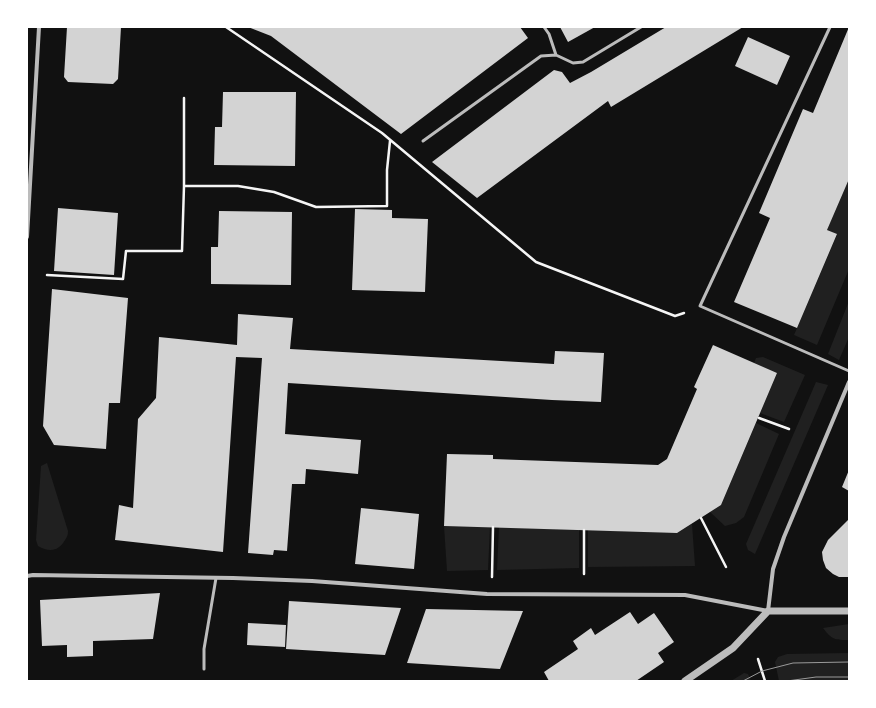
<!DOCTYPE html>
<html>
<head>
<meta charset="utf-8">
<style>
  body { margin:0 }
  #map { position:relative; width:876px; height:708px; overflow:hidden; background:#111; font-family:"Open Sans",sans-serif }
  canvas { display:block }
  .frame { position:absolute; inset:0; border:28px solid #fff; pointer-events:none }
</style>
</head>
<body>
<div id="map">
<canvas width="876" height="708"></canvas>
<div class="frame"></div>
</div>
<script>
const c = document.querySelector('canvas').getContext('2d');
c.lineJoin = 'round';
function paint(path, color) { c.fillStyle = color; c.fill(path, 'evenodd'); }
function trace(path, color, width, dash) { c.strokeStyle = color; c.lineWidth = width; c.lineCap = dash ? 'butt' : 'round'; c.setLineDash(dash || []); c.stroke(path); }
paint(new Path2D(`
  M 849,179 L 849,269 L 817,345 L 794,335 L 837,235 L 827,230 Z
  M 849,301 L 849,337 L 839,360 L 828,354 Z
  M 763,357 L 805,375 L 784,422 L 760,413 L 777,373 L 754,363 L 756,358 Z
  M 816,382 L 828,385 L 755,554 L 748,550 L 746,544 Z
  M 756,423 L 779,434 L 744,517 L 736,523 L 725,526 L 710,512 L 721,505 Z
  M 47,463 L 68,531 C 68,535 67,537 65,540 C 58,552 49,552 38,546 L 36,540 L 41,466 Z
  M 692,524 L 695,566 L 588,567 L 588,530 L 677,533 Z
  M 444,526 L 490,527 L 488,570 L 447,571 Z
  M 499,527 L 579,530 L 579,568 L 497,570 Z
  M 849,624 L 849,640 C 835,640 832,640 823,628 Z
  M 849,653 L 849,681 L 779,681 L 775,662 L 778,657 L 787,654 Z
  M 744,673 L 748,674 L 751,681 L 731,681 Z`), '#202020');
paint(new Path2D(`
  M 67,27 L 121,27 L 118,79 L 113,84 L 68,82 L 64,77 Z
  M 248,27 L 520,27 L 528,38 L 401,134 L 271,36 Z
  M 560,27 L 595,27 L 568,42 Z
  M 666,27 L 743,27 L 611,107 L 608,101 L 477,198 L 432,162 L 554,70 L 562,72 L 570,83 L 591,72 Z
  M 849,27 L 849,179 L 827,230 L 837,234 L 797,328 L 734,302 L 770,218 L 759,213 L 803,109 L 813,113 Z
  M 748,37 L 790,56 L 777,85 L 735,66 Z
  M 223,92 L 296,92 L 295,166 L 214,165 L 215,127 L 222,127 Z
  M 58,208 L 118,213 L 114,275 L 54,271 Z
  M 355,209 L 392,210 L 392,218 L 428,219 L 425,292 L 352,290 Z
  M 219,211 L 292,212 L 291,285 L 211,284 L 211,247 L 218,247 Z
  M 52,289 L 128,298 L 120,403 L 109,403 L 106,449 L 54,445 L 43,426 Z
  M 238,314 L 293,318 L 290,349 L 554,364 L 555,351 L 604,353 L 601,402 L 552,400 L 288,383 L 285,434 L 361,440 L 358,474 L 306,469 L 305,484 L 292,484 L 287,551 L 274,550 L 273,555 L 248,553 L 262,358 L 236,357 L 223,552 L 115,540 L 119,505 L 133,508 L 138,419 L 156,398 L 159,337 L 237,345 Z
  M 713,345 L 777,373 L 721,505 L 677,533 L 444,526 L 447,454 L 493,455 L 493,459 L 658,465 L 667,459 L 697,389 L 694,387 Z
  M 849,470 L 849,491 L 842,487 Z
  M 361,508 L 419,514 L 414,569 L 355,564 Z
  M 849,519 L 849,577 L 839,577 L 833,574 L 826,568 L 823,560 L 822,552 L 828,540 Z
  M 160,593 L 153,639 L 93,641 L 93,656 L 67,657 L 67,645 L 42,646 L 40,600 Z
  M 289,601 L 401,608 L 385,655 L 286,649 Z
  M 426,609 L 523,611 L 500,669 L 407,663 Z
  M 630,612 L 638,624 L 654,613 L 674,642 L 658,653 L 664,662 L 636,681 L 549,681 L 544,672 L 578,649 L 573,641 L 591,628 L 595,635 Z
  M 248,623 L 286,625 L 285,647 L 247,645 Z`), '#d3d3d3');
trace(new Path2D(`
  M 226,27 L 382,133 L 536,262 L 675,316 L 684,313
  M 184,186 L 184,98
  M 47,275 L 123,279 L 126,251 L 182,251 L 184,186 L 238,186 L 274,192 L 316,207 L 387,206 L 387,170 L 390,141
  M 759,418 L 789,429
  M 701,518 L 726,567
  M 584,530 L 584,574
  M 492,577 L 493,527
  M 758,659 L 765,681`), '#f5f5f5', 2.5);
trace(new Path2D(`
  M 544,27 L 549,34 L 556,55
  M 830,27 L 700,306 L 849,371
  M 423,141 L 541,56 L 556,55 L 573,63 L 583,62 L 641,27
  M 204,669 L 204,649 L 216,578`), '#bcbcbc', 3);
trace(new Path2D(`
  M 27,237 L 39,27
  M 27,576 L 33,575 L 233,578 L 312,581 L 487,594 L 685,595 L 768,611 L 773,569 L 784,537 L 849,382`), '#bcbcbc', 4);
trace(new Path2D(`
  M 685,681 L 733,648 L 768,611 L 849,611`), '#bcbcbc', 7);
trace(new Path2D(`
  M 743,681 L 762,671 L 793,663 L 849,662
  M 787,681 L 816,677 L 849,677`), '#9a9a9a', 1);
</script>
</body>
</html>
